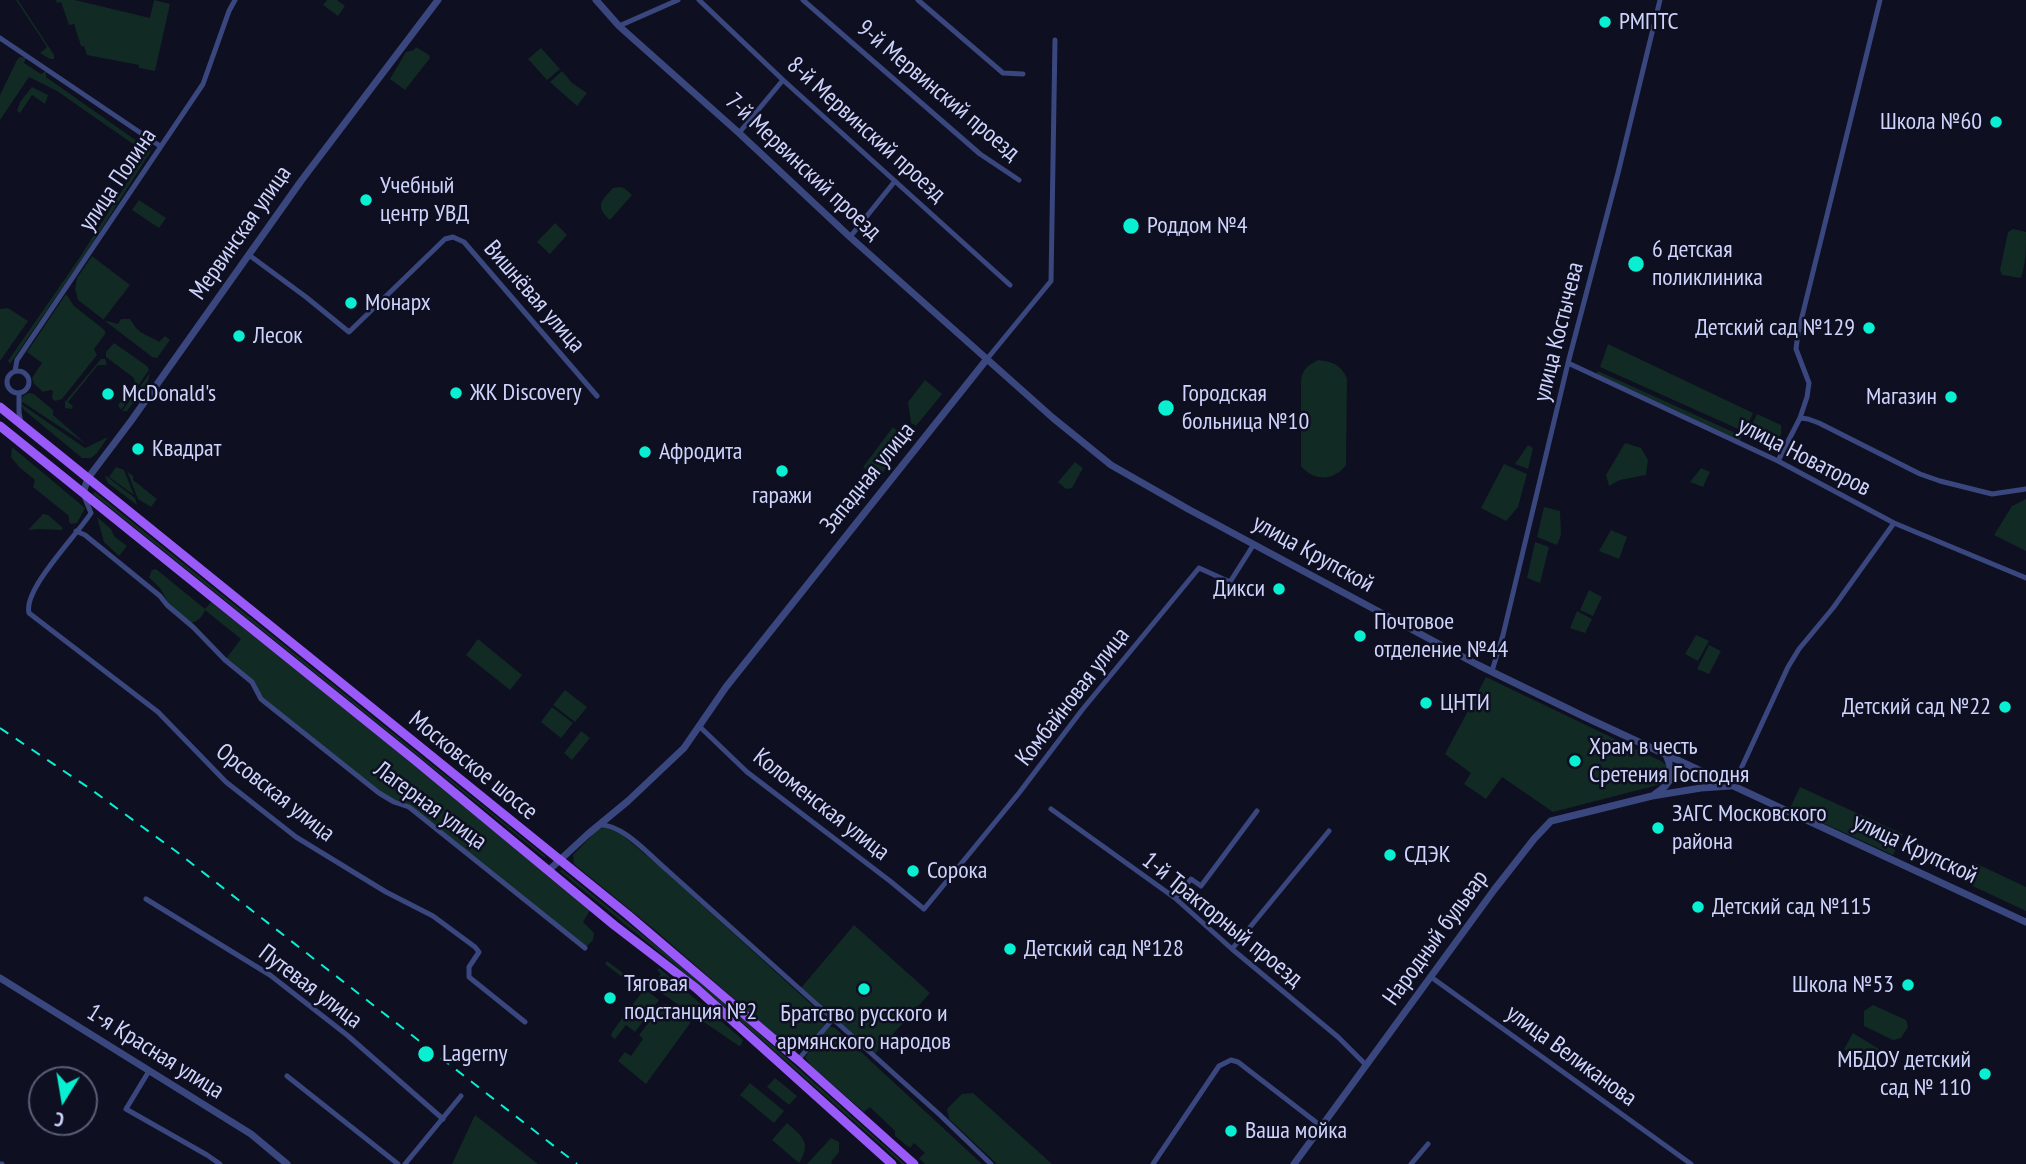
<!DOCTYPE html>
<html>
<head>
<meta charset="utf-8">
<style>
  body { margin:0 }
  #map { position:relative; width:2026px; height:1164px; overflow:hidden; background:#0e0f20; font-family:"PT Sans Narrow",sans-serif }
  canvas { display:block }
  .north { position:absolute; left:28px; top:1066px; width:70px; height:70px; box-sizing:border-box; background:#0e0f20; border:2px solid #5b5e78; border-radius:50%; rotate:191deg; font-size:19px; font-weight:700; line-height:28px; text-align:center; color:#cfd4fd }
  .north::after { content:''; display:block; margin:auto; width:24px; height:32px; background:#09efd2; clip-path:polygon(50% 0,100% 100%,50% 72%,0 100%) }
</style>
</head>
<body>
<div id="map">
<canvas width="2026" height="1164"></canvas>
<div class="north">С</div>
</div>
<script>
const c = document.querySelector('canvas').getContext('2d');
c.lineJoin = 'round';
function paint(path, color) { c.fillStyle = color; c.fill(path, 'evenodd'); }
function trace(path, color, width, dash) { c.strokeStyle = color; c.lineWidth = width; c.lineCap = dash ? 'butt' : 'round'; c.setLineDash(dash || []); c.stroke(path); }
function write(font, color, halo, rows, align = 'center') {
  c.font = font + ' "PT Sans Narrow",sans-serif'; c.lineWidth = 5; c.setLineDash([]); c.textBaseline = 'middle'; c.strokeStyle = halo; c.fillStyle = color; for (const [text, x, y, turn = 0] of rows) {
    c.save(); c.translate(x, y); c.rotate((+turn || 0) * Math.PI / 180); c.textAlign = isNaN(turn) ? turn : align; if (halo) c.strokeText(text, 0, 0); c.fillText(text, 0, 0); c.restore();
  }
}
paint(new Path2D(`
  M 16,0 L 18,0 L 54,55 L 54,59 L 50,59 L 40,53 L 47,47 Z
  M 56,0 L 75,0 L 150,18 L 154,0 L 170,4 L 155,71 L 139,68 L 139,65 L 87,55 L 84,46 L 81,46 L 74,24 L 69,25 L 61,2 L 57,3 Z
  M 327,0 L 337,0 L 345,6 L 338,16 L 323,5 Z
  M 416,47 L 429,55 L 430,58 L 405,90 L 390,79 L 406,52 L 414,50 Z
  M 541,48 L 560,69 L 547,80 L 528,59 Z
  M 20,57 L 26,58 L 24,63 L 41,74 L 46,71 L 46,77 L 151,151 L 88,250 L 10,364 L 8,361 L 78,260 L 146,153 L 57,91 L 29,77 L 0,120 L 0,95 L 17,60 Z
  M 562,71 L 572,83 L 587,93 L 577,106 L 550,82 Z
  M 32,87 L 48,95 L 45,104 L 32,95 L 20,113 L 17,111 L 20,102 Z
  M 619,187 L 624,188 L 632,195 L 610,220 C 594,206 602,200 613,188 Z
  M 139,200 L 166,218 L 159,228 L 132,210 Z
  M 555,223 L 567,235 L 550,254 L 537,242 Z
  M 2013,229 L 2026,232 C 2026,246 2026,265 2021,278 L 2002,275 L 2000,270 L 2008,232 Z
  M 92,256 L 130,285 L 103,320 L 118,324 L 121,319 L 130,319 C 132,322 134,325 136,328 C 141,334 152,337 159,342 L 165,336 L 170,340 L 157,358 L 152,357 L 78,300 L 75,289 L 77,278 Z
  M 66,294 L 74,306 L 102,328 L 105,331 L 105,334 L 94,349 L 97,355 L 62,399 L 55,401 L 52,398 L 53,391 L 50,390 L 43,392 L 34,384 L 32,378 L 42,363 L 27,352 Z
  M 8,308 L 28,321 L 0,361 L 0,309 Z
  M 114,343 L 147,366 L 149,370 L 121,410 L 118,405 L 135,383 L 134,378 L 106,357 L 106,352 Z
  M 1608,344 L 1753,413 L 1745,432 L 1600,367 Z
  M 101,359 L 105,359 L 107,365 L 98,365 L 68,402 L 73,406 L 71,409 L 65,408 L 65,402 Z
  M 1318,360 C 1333,362 1340,364 1347,378 L 1346,465 C 1334,481 1314,482 1301,466 L 1301,380 C 1303,368 1308,366 1318,360 Z
  M 1598,371 L 1742,436 L 1740,441 L 1596,374 Z
  M 150,373 L 147,384 L 127,411 L 122,411 Z
  M 925,380 L 942,394 L 916,426 L 911,423 L 908,402 Z
  M 29,393 L 34,394 L 53,410 L 53,415 L 86,444 L 21,401 L 23,396 Z
  M 21,404 L 85,448 L 108,437 L 97,453 L 91,458 L 82,458 L 24,410 Z
  M 1757,414 L 1781,425 L 1781,434 L 1776,446 L 1748,433 Z
  M 893,427 L 907,439 L 878,479 L 863,467 Z
  M 1625,443 L 1641,448 L 1648,460 L 1646,475 L 1620,480 L 1609,486 L 1606,475 Z
  M 1528,445 L 1533,448 L 1528,469 L 1515,464 Z
  M 12,447 L 85,508 L 77,523 L 71,524 L 69,522 L 69,516 L 33,487 L 35,480 L 19,467 L 11,457 Z
  M 1075,462 L 1083,468 L 1072,488 L 1066,489 L 1058,482 Z
  M 1504,464 L 1527,474 L 1518,507 L 1506,521 L 1481,508 Z
  M 116,467 L 124,470 L 134,495 L 109,477 Z
  M 1701,468 L 1710,472 L 1703,487 L 1690,482 Z
  M 127,471 L 133,476 L 133,480 L 157,499 L 151,507 L 138,499 Z
  M 105,475 L 135,498 L 137,505 L 108,483 Z
  M 95,492 L 545,856 L 545,858 L 93,494 Z
  M 2026,499 L 2026,551 L 1994,535 L 2012,506 Z
  M 1544,507 L 1560,511 L 1561,535 L 1557,545 L 1537,537 Z
  M 43,514 L 48,515 L 63,528 L 61,530 L 39,529 L 28,530 Z
  M 97,517 L 111,529 L 114,536 L 127,546 L 119,556 L 104,542 Z
  M 1611,530 L 1627,537 L 1619,559 L 1599,551 Z
  M 1535,542 L 1549,547 L 1540,583 L 1527,578 Z
  M 156,569 L 205,609 L 211,602 L 592,907 L 583,922 L 594,933 L 593,940 L 585,948 L 409,807 L 394,802 L 261,699 L 257,690 L 225,660 L 241,639 L 205,610 C 203,616 198,622 190,623 L 170,606 L 160,588 L 149,577 L 152,570 Z
  M 1589,590 L 1602,597 L 1593,616 L 1580,610 Z
  M 1577,611 L 1592,619 L 1585,633 L 1570,628 Z
  M 1696,635 L 1709,641 L 1698,661 L 1685,654 Z
  M 478,639 L 522,675 L 510,690 L 466,655 Z
  M 1709,645 L 1721,651 L 1709,674 L 1697,669 Z
  M 1486,677 L 1661,761 L 1667,766 C 1668,775 1666,779 1658,785 L 1553,812 L 1502,777 L 1486,799 L 1464,784 L 1471,773 L 1445,754 Z
  M 565,690 L 587,707 L 575,722 L 553,705 Z
  M 552,707 L 573,723 L 561,738 L 541,722 Z
  M 581,731 L 590,738 L 572,760 L 564,753 Z
  M 1800,787 L 1903,834 L 1893,855 L 1790,808 Z
  M 606,827 L 621,834 L 666,872 L 824,1016 C 824,1018 825,1020 825,1022 C 823,1031 803,1050 795,1052 L 656,931 L 574,864 L 573,855 L 598,829 Z
  M 1973,862 L 2026,887 L 2026,911 L 1964,882 Z
  M 562,870 L 706,986 L 905,1164 L 902,1164 L 703,988 L 561,872 L 560,871 Z
  M 854,925 L 930,993 L 875,1054 L 801,988 Z
  M 607,961 L 659,1000 L 635,1032 L 626,1025 L 615,1039 L 611,1036 L 612,1032 L 642,992 L 605,964 Z
  M 659,968 L 743,1040 L 741,1045 L 739,1046 L 654,988 L 653,984 L 661,974 L 657,970 Z
  M 663,1004 L 668,1004 L 691,1022 L 646,1084 L 618,1061 L 625,1052 L 631,1056 L 643,1039 L 639,1035 Z
  M 1873,1005 L 1906,1020 L 1908,1027 L 1901,1038 L 1893,1040 L 1864,1026 L 1864,1011 Z
  M 829,1026 L 835,1028 L 982,1164 L 925,1164 L 919,1158 L 925,1153 L 914,1143 L 910,1148 L 895,1136 L 895,1131 L 870,1107 L 864,1112 L 811,1066 L 805,1057 Z
  M 1853,1033 L 1882,1051 L 1873,1066 L 1844,1049 Z
  M 775,1078 L 797,1096 L 789,1105 L 767,1087 Z
  M 750,1083 L 784,1111 L 774,1123 L 740,1095 Z
  M 973,1093 L 1052,1164 L 997,1164 L 949,1119 L 947,1109 L 962,1094 Z
  M 475,1115 L 538,1164 L 452,1164 Z
  M 787,1123 C 802,1136 812,1143 799,1163 L 772,1140 Z
  M 831,1138 L 839,1142 L 839,1152 L 831,1162 L 832,1164 L 807,1164 Z`), '#112a23');
trace(new Path2D(`
  M 699,0 L 783,80 L 1010,285
  M 803,0 L 980,154 L 1019,180
  M 918,0 L 1003,73 L 1023,74
  M 619,26 L 678,0
  M 0,38 L 160,146
  M 739,133 L 783,80
  M 850,237 L 895,181
  M 249,255 L 306,297 L 349,332 L 445,239 L 453,237 L 464,242 L 597,396
  M 987,359 L 1051,281 L 1055,40
  M 1568,363 L 1778,461 L 1894,523 L 2026,578
  M7 382a11 11 0 1 1 22 0a11 11 0 1 1-22 0Z
  M 15,371 L 17,360 L 203,84 L 229,11 L 235,0
  M 19,393 L 19,412 L 21,424
  M 1800,418 L 1808,419 L 1819,423 L 1920,474 L 1940,481 L 1992,494 L 2026,489
  M 1778,461 L 1800,418 L 1807,397 L 1809,383 L 1796,349 L 1798,333 L 1880,0
  M 84,496 L 91,513 C 77,535 23,589 29,613 L 158,712 L 226,782 L 296,837 L 386,892 L 433,916 L 475,947 L 479,952 L 469,967 L 469,977 L 525,1022
  M 76,531 L 85,535 L 160,596 L 167,605 L 193,627 L 225,660 L 252,682 L 261,699 L 379,793 L 394,802 L 409,807 L 585,948
  M 1492,671 L 1503,635 L 1568,363 L 1618,173 L 1660,0
  M 699,726 L 747,772 L 890,881 L 924,909 L 1019,793 L 1082,710 L 1199,568 L 1230,582 L 1254,544
  M 1733,786 L 1788,667 L 1799,649 L 1833,608 L 1894,523
  M 1051,809 L 1175,898 L 1232,949 L 1338,1037 L 1366,1065
  M 599,825 C 622,823 650,856 667,870 L 940,1115 L 991,1164
  M 1175,898 L 1191,879 L 1201,886 L 1257,811
  M 146,899 L 270,975 L 347,1035 L 443,1119
  M 1232,949 L 1329,831
  M 1431,977 L 1691,1164
  M 798,1060 L 832,1020
  M 149,1071 L 126,1109 L 207,1155 L 220,1164
  M 287,1076 L 398,1164
  M 0,1164 L 2,1164
  M 405,1164 L 461,1096
  M 1153,1164 L 1219,1066 L 1231,1060 L 1238,1062 L 1321,1126
  M 1411,1164 L 1428,1144`), '#3a477e', 5);
trace(new Path2D(`
  M 596,0 L 619,26 L 739,133 L 850,237 L 1053,418 L 1111,465 L 1188,509 L 1478,665 L 1585,717 L 2026,922
  M 83,493 L 88,478 L 131,421 L 301,181 L 438,0
  M 1655,794 C 1674,782 1674,774 1666,755
  M 549,870 L 588,834 L 628,801 L 684,748 L 726,687 L 987,359
  M 0,978 L 251,1134 L 287,1164
  M 1294,1164 L 1494,890 L 1534,839 L 1551,821 L 1652,796 L 1701,788 L 1730,786`), '#3a477e', 7);
trace(new Path2D(`
  M 0,407 L 628,915 L 798,1060 L 914,1164
  M 0,426 L 416,761 L 614,925 L 696,988 L 892,1164`), '#9a5af9', 9);
trace(new Path2D(`
  M 0,728 L 89,788 L 177,852 L 577,1164`), '#09efd2', 2, [10, 9]);
for (const [x, y, r, color] of [
  [1605,22,7,"#09efd2"],
  [1996,122,7,"#09efd2"],
  [366,200,7,"#09efd2"],
  [1131,226,9,"#09efd2"],
  [1636,264,9,"#09efd2"],
  [351,303,7,"#09efd2"],
  [1869,328,7,"#09efd2"],
  [239,336,7,"#09efd2"],
  [456,393,7,"#09efd2"],
  [108,394,7,"#09efd2"],
  [1951,397,7,"#09efd2"],
  [1166,408,9,"#09efd2"],
  [138,449,7,"#09efd2"],
  [645,452,7,"#09efd2"],
  [782,471,7,"#09efd2"],
  [1279,589,7,"#09efd2"],
  [1360,636,7,"#09efd2"],
  [1426,703,7,"#09efd2"],
  [2005,707,7,"#09efd2"],
  [1575,761,7,"#09efd2"],
  [1658,828,7,"#09efd2"],
  [1390,855,7,"#09efd2"],
  [913,871,7,"#09efd2"],
  [1698,907,7,"#09efd2"],
  [1010,949,7,"#09efd2"],
  [1908,985,7,"#09efd2"],
  [864,989,7,"#09efd2"],
  [610,998,7,"#09efd2"],
  [426,1054,9,"#09efd2"],
  [1985,1074,7,"#09efd2"],
  [1231,1131,7,"#09efd2"]
]) { const dot = new Path2D(); dot.arc(x, y, r, 0, 2 * Math.PI); c.fillStyle = color; c.fill(dot); trace(dot, '#0e0f20', 2.5); }
write('24px', '#cfd4fd', '#0e0f20', [
  ["РМПТС",1619,22],
  ["Школа №60",1982,122,"right"],
  ["Учебный",380,186],
  ["центр УВД",380,214],
  ["Роддом №4",1147,226],
  ["6 детская",1652,250],
  ["поликлиника",1652,278],
  ["Монарх",365,303],
  ["Детский сад №129",1855,328,"right"],
  ["Лесок",253,336],
  ["ЖК Discovery",470,393],
  ["McDonald's",122,394],
  ["Городская",1182,394],
  ["больница №10",1182,422],
  ["Магазин",1937,397,"right"],
  ["Квадрат",152,449],
  ["Афродита",659,452],
  ["гаражи",782,496,"center"],
  ["Дикси",1265,589,"right"],
  ["Почтовое",1374,622],
  ["отделение №44",1374,650],
  ["ЦНТИ",1440,703],
  ["Детский сад №22",1991,707,"right"],
  ["Храм в честь",1589,747],
  ["Сретения Господня",1589,775],
  ["ЗАГС Московского",1672,814],
  ["района",1672,842],
  ["СДЭК",1404,855],
  ["Сорока",927,871],
  ["Детский сад №115",1712,907],
  ["Детский сад №128",1024,949],
  ["Тяговая",624,984],
  ["подстанция №2",624,1012],
  ["Школа №53",1894,985,"right"],
  ["Братство русского и",864,1014,"center"],
  ["армянского народов",864,1042,"center"],
  ["Lagerny",442,1054],
  ["МБДОУ детский",1971,1060,"right"],
  ["сад № 110",1971,1088,"right"],
  ["Ваша мойка",1245,1131]
], 'left');
write('24px', '#cfd4fd', '#0e0f20', [
  ["9-й Мервинский проезд",938,91,40],
  ["8-й Мервинский проезд",866,130,42],
  ["7-й Мервинский проезд",803,167,43],
  ["улица Полина",118,180,-56],
  ["Мервинская улица",241,233,-55],
  ["Вишнёвая улица",534,297,49],
  ["улица Костычева",1559,332,-76],
  ["улица Новаторов",1804,457,27],
  ["Западная улица",868,478,-51],
  ["улица Крупской",1313,554,29],
  ["Комбайновая улица",1073,697,-52],
  ["Московское шоссе",473,766,39],
  ["Орсовская улица",275,793,38],
  ["Коломенская улица",821,805,38],
  ["Лагерная улица",430,806,36],
  ["улица Крупской",1915,849,25],
  ["1-й Тракторный проезд",1222,920,39],
  ["Народный бульвар",1436,938,-54],
  ["Путевая улица",310,987,37],
  ["1-я Красная улица",155,1052,32],
  ["улица Великанова",1571,1056,36]
]);
</script>
</body>
</html>
